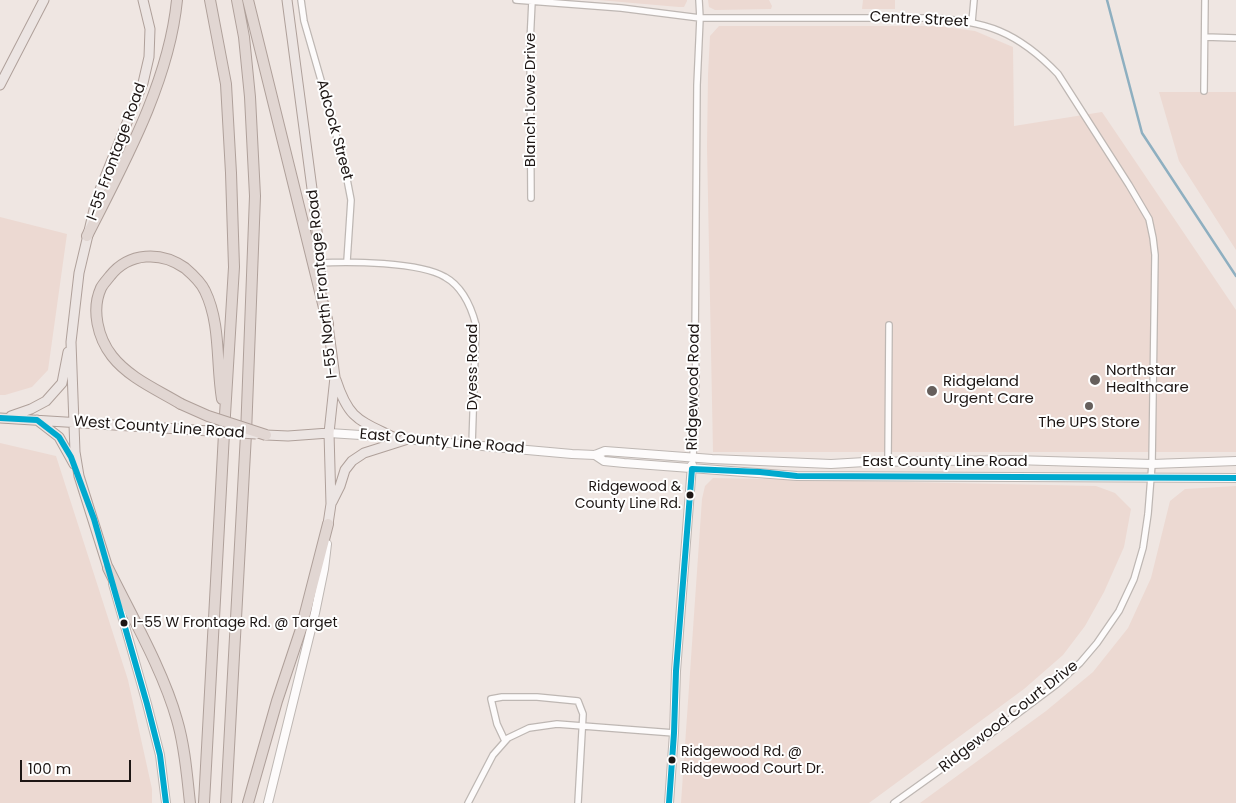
<!DOCTYPE html>
<html>
<head>
<meta charset="utf-8">
<style>
  body { margin:0 }
  #map { position:relative; width:1236px; height:803px; overflow:hidden; background:#efe6e2; font-family:Poppins,sans-serif }
  canvas { display:block }
  .scale { position:absolute; left:20px; top:760px; width:111px; height:22px; box-sizing:border-box; border:2px solid #1d1614; border-top:0; padding-left:6px; font-size:15px; line-height:18px; white-space:nowrap; color:#1d1614; -webkit-text-stroke:4px #fff; paint-order:stroke }
</style>
</head>
<body>
<div id="map">
<canvas width="1236" height="803"></canvas>
<div class="scale">100 m</div>
</div>
<script>
const c = document.querySelector('canvas').getContext('2d');
c.lineJoin = 'round';
function paint(path, color) { c.fillStyle = color; c.fill(path, 'evenodd'); }
function trace(path, color, width, dash) { c.strokeStyle = color; c.lineWidth = width; c.lineCap = dash ? 'butt' : 'round'; c.setLineDash(dash || []); c.stroke(path); }
function write(font, color, halo, rows, align = 'center') {
  c.font = font + ' Poppins,sans-serif'; c.lineWidth = 4; c.setLineDash([]); c.textBaseline = 'middle'; c.strokeStyle = halo; c.fillStyle = color; for (const [text, x, y, turn = 0] of rows) {
    c.save(); c.translate(x, y); c.rotate((+turn || 0) * Math.PI / 180); c.textAlign = isNaN(turn) ? turn : align; if (halo) c.strokeText(text, 0, 0); c.fillText(text, 0, 0); c.restore();
  }
}
paint(new Path2D(`
  M 598,0 L 687,0 L 687,1 L 684,7 L 679,7 Z
  M 708,0 L 769,0 L 772,6 L 771,9 L 715,10 L 709,7 Z
  M 863,0 L 895,0 L 895,9 L 862,9 Z
  M 719,26 L 937,26 L 975,31 L 1013,47 L 1014,126 L 1102,112 L 1236,310 L 1236,452 L 713,452 L 707,147 L 708,75 L 710,36 Z
  M 1159,92 L 1236,92 L 1236,250 L 1179,161 Z
  M 0,217 L 67,234 L 48,370 L 32,387 L 5,395 L 0,395 Z
  M 0,443 L 56,456 L 128,680 L 152,789 L 152,803 L 0,803 Z
  M 713,478 L 1096,486 L 1115,493 L 1131,509 L 1124,547 L 1104,592 L 1085,626 L 1063,655 L 1024,689 L 869,803 L 681,803 L 702,499 L 705,486 Z
  M 1236,486 L 1236,803 L 920,803 L 1046,711 L 1093,672 L 1128,628 L 1151,578 L 1170,501 L 1185,489 Z`), '#ecd9d2');
trace(new Path2D(`
  M 1107,0 L 1142,133 L 1236,276`), '#8eafc0', 2.5);
const street = new Path2D(`
  M 301,0 L 304,21 L 331,115 L 346,174 L 351,200 L 347,261
  M 516,0 L 621,8 L 700,18 L 928,18 C 985,20 1018,32 1058,74 L 1129,185 L 1149,219 L 1153,238 L 1155,255 L 1152,464 L 1148,514 L 1143,548 L 1134,579 L 1119,611 L 1097,643 L 1080,663 L 1057,684 L 989,735 L 894,803
  M 972,22 L 974,0
  M 1205,37 L 1236,38
  M 1204,91 L 1205,0
  M 531,198 L 530,43 L 532,1
  M 319,263 C 349,261 420,262 445,277 C 463,287 471,306 476,325 L 472,445
  M 693,458 L 696,375 L 695,344 L 697,85 L 700,18 L 699,0
  M 888,462 L 889,325
  M 505,741 L 497,724 L 491,699 L 502,697 L 537,697 L 578,701 L 583,714 L 578,803
  M 468,803 L 493,755 L 508,738 L 529,728 L 557,724 L 674,733`);
const secondary = new Path2D(`
  M 329,433 L 392,437
  M 404,439 L 572,454 L 595,455 L 605,451 L 712,459 L 831,464 L 865,462 L 1013,460 L 1152,464 L 1236,461
  M 595,455 L 604,461 L 624,463 L 797,476 L 1236,478
  M 113,584 L 147,704 L 160,755 L 166,803
  M 268,803 L 315,613 L 324,569 L 327,544
  M 669,803 L 674,733 L 676,671 L 692,465`);
const primary = new Path2D(`
  M 287,0 L 316,219 L 321,280
  M 0,85 L 44,0
  M 327,318 L 335,377 L 329,433 L 331,504 L 328,524
  M 336,380 C 349,420 359,420 395,438
  M 11,416 L 31,409 L 46,401 L 62,383 L 68,352
  M 0,418 L 179,429
  M 37,420 L 59,437 L 74,464
  M 266,435 L 288,436 L 329,433
  M 332,502 L 340,486 L 345,470 L 352,461 L 364,453 L 408,439
  M 108,568 L 79,476 L 75,452 L 71,342 L 79,273 L 97,197 L 143,83 L 149,57 L 150,29 L 143,0`);
const highway = new Path2D(`
  M 248,0 L 328,324
  M 87,236 C 124,163 169,82 177,0
  M 181,404 C 158,390 129,378 112,356 C 98,338 91,310 101,288 C 103,284 107,280 110,276 C 129,252 161,251 185,268 C 192,274 201,282 205,291 C 221,324 216,363 222,399
  M 108,568 C 131,615 163,670 177,720 C 185,747 187,776 190,803
  M 204,803 L 225,415 L 234,267 L 231,173 L 226,84 L 210,0
  M 226,803 L 246,434 L 255,196 L 250,97 L 244,37 L 237,0
  M 248,803 L 277,701 L 301,629 L 328,524`);
trace(street, '#beb7b3', 8);
trace(secondary, '#beb7b3', 10);
trace(primary, '#afa09a', 11);
trace(highway, '#afa09a', 12);
trace(street, '#fdfbfb', 5.5);
trace(secondary, '#fdfbfb', 8);
trace(primary, '#ece5e3', 9);
trace(highway, '#e1d6d2', 10);
const primaryBridge = new Path2D(`
  M 179,429 L 256,434`);
const highwayBridge = new Path2D(`
  M 181,404 L 208,416 L 266,435`);
trace(primaryBridge, '#afa09a', 11, []);
trace(highwayBridge, '#afa09a', 12, []);
trace(primaryBridge, '#ece5e3', 9);
trace(highwayBridge, '#e1d6d2', 10);
trace(new Path2D(`
  M 0,418 L 37,420 L 59,437 L 71,457 L 94,519 L 147,704 L 160,755 L 166,803
  M 669,803 L 674,733 L 676,671 L 692,469 L 760,472 L 797,476 L 1236,478`), '#00a9ce', 6);
for (const [x, y, r, color] of [
  [1095,380,6,"#665f5c"],
  [932,391,6,"#665f5c"],
  [1089,406,5,"#665f5c"],
  [690,495,4.5,"#1d1614"],
  [124,623,4.5,"#1d1614"],
  [672,760,4.5,"#1d1614"]
]) { const dot = new Path2D(); dot.arc(x, y, r, 0, 2 * Math.PI); c.fillStyle = color; c.fill(dot); trace(dot, '#fff', 2); }
write('14px', '#1d1614', '#fff', [
  ["Ridgewood &",681,487,"right"],
  ["County Line Rd.",681,504,"right"],
  ["I-55 W Frontage Rd. @ Target",133,623],
  ["Ridgewood Rd. @",681,752],
  ["Ridgewood Court Dr.",681,769]
], 'left');
write('15px', '#1d1614', '#fff', [
  ["Centre Street",919,20,3],
  ["Blanch Lowe Drive",531,100,-90],
  ["Adcock Street",334,130,75],
  ["I-55 Frontage Road",117,152,-70],
  ["I-55 North Frontage Road",323,284,-96],
  ["Dyess Road",473,367,-90],
  ["Ridgewood Road",694,387,-89],
  ["West County Line Road",159,428,4],
  ["East County Line Road",442,442,5],
  ["East County Line Road",945,462],
  ["Ridgewood Court Drive",1009,717,-38]
]);
write('15px', '#1d1614', '#fff', [
  ["Northstar",1106,371],
  ["Healthcare",1106,388],
  ["Ridgeland",943,382],
  ["Urgent Care",943,399],
  ["The UPS Store",1089,423,"center"]
], 'left');
</script>
</body>
</html>
